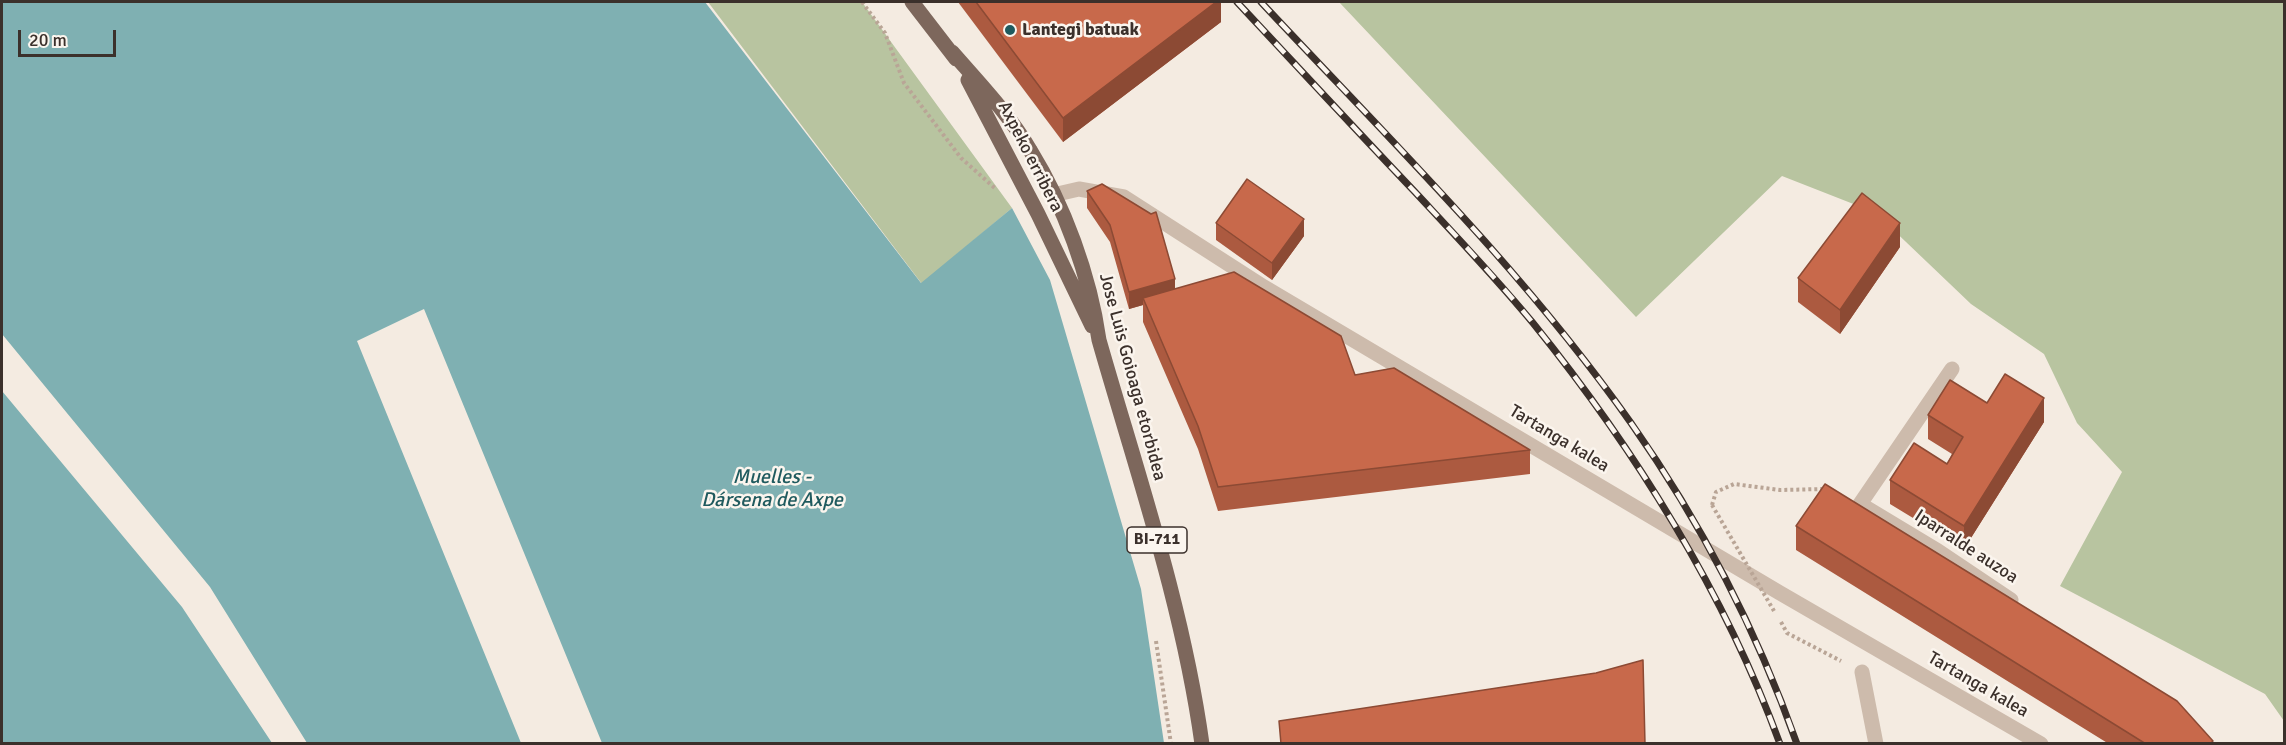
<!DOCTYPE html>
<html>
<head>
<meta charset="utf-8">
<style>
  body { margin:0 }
  #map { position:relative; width:2286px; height:745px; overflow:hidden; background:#f4ebe1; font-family:Signika,sans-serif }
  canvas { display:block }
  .frame { position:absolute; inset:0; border:3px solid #3b302b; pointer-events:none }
  .scale { position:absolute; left:18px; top:30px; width:98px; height:27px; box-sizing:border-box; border:3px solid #3b302b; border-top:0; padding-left:8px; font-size:18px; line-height:21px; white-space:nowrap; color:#3b302b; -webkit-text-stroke:4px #fbf5ee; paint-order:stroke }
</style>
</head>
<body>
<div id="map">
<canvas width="2286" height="745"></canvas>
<div class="frame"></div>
<div class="scale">20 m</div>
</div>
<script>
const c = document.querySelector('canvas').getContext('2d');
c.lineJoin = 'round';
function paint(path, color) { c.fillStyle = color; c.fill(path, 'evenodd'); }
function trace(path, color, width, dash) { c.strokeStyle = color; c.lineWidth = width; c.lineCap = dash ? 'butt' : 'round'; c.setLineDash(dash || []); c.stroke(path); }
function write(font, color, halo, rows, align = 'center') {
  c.font = font + ' Signika,sans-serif'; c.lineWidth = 5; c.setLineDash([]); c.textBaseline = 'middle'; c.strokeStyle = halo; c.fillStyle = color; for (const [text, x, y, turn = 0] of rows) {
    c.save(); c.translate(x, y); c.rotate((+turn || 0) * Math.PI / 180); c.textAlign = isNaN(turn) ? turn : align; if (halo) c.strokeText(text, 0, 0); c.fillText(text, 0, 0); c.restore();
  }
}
paint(new Path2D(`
  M 708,2 L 862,2 L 1012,208 L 922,284 Z
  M 1339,2 L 2284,2 L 2284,721 L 2265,694 L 2060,586 L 2122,472 L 2077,423 L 2044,354 L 1971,304 L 1884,221 L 1856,205 L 1782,176 L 1636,317 Z`), '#b8c4a0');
paint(new Path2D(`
  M 2,2 L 705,2 L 921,283 L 1012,208 L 1050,280 L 1141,589 L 1164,743 L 602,743 L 424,309 L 357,341 L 521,743 L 307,743 L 210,587 L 2,334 Z
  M 2,391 L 182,607 L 272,743 L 2,743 Z`), '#7fb0b2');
trace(new Path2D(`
  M 862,2 L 885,33 L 904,83 L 961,158 L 996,189
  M 1712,505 L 1716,492 L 1734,484 L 1780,490 L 1824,489
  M 1781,622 L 1787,633 L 1841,661
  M 1156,641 L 1171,744`), '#b9a596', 4, [3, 3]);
trace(new Path2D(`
  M 1053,195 L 1079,189 L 1124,197 L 1264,287 L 1780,593 L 2041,744
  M 1952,369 L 1860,504 L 1938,551 L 2011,600
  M 1862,672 L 1876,744`), '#cdbbac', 15);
trace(new Path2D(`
  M 912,2 L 956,59
  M 952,52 C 979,83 1009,114 1030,150 C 1064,205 1090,276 1099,340 C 1137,473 1183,606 1202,744
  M 968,80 L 1038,214 L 1092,326`), '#7d675c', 15);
const rail = new Path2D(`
  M 1237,2 C 1296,65 1355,129 1415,192 C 1455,235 1496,278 1533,323 C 1634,448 1725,593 1780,744
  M 1261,2 C 1388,138 1523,270 1631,423 C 1700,521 1757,631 1797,744`);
trace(rail, '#3b302b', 7);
trace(rail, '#fbf5ee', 4.5, [14]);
trace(new Path2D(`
  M 1712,505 L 1774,611`), '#b9a596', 4, [3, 3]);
paint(new Path2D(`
  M 958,2 L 1221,2 L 1221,22 L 1063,142 Z
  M 1087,191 L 1175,289 L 1355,375 L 1530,450 L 1530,474 L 1218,511 L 1198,449 L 1143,322 L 1143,305 L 1129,309 L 1110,242 L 1087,208 Z
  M 1216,223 L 1304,236 L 1272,280 L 1216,240 Z
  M 1900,247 L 1840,334 L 1798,302 L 1798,278 Z
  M 1987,403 L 2044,422 L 1964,549 L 1890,504 L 1890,480 L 1947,464 L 1952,454 L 1928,439 L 1928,415 Z
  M 1796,526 L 2213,744 L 2109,744 L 1796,550 Z`), '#ac5a40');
paint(new Path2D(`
  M 1216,2 L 1221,2 L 1221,22 L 1063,142 L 1063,118 Z
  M 1304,219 L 1304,236 L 1272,280 L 1272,263 Z
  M 1900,223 L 1900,247 L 1840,334 L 1840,310 Z
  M 1175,279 L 1175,296 L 1143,298 L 1143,305 L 1129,309 L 1129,292 Z
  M 2044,398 L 2044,422 L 1964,549 L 1964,526 Z`), '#8c4a34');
const building = new Path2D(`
  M 976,2 L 1216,2 L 1063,118 Z
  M 1247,179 L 1304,219 L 1272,263 L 1216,223 Z
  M 1102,184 L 1151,214 L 1156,212 L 1175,279 L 1129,292 L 1110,225 L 1087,191 Z
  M 1862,193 L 1900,223 L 1840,310 L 1798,278 Z
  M 1234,272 L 1341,336 L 1355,375 L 1394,368 L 1530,450 L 1218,487 L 1198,426 L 1143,298 Z
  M 2005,374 L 2044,398 L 1964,526 L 1890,480 L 1914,443 L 1947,464 L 1963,437 L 1928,415 L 1950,380 L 1987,403 Z
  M 1825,484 L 2177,701 L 2213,741 L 2210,744 L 2146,744 L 1796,526 Z
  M 1643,660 L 1645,744 L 1281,744 L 1279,721 L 1596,673 Z`);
paint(building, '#c8694b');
trace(building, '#8c4a34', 1.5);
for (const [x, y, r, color] of [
  [1010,30,6,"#1f5a5e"]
]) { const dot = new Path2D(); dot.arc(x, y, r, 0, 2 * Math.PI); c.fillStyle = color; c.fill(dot); trace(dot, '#fbf5ee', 2); }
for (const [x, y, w] of [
  [1157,540,60]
]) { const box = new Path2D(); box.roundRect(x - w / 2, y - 13, w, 26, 4.5); c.fillStyle = '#fbf5ee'; c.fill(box); trace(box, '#3b302b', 1.5); }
write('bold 16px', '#3b302b', null, [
  ["BI-711",1157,540]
]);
write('bold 18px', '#3b302b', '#fbf5ee', [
  ["Lantegi batuak",1022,30]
], 'left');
write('18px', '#3b302b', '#fbf5ee', [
  ["Axpeko erribera",1030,157,63],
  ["Jose Luis Goioaga etorbidea",1132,377,75],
  ["Tartanga kalea",1559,439,31],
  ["Iparralde auzoa",1966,547,33],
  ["Tartanga kalea",1978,685,30]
]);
write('italic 20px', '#1f5a5e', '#fbf5ee', [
  ["Muelles -",772,478],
  ["Dársena de Axpe",772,501]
]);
</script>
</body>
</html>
